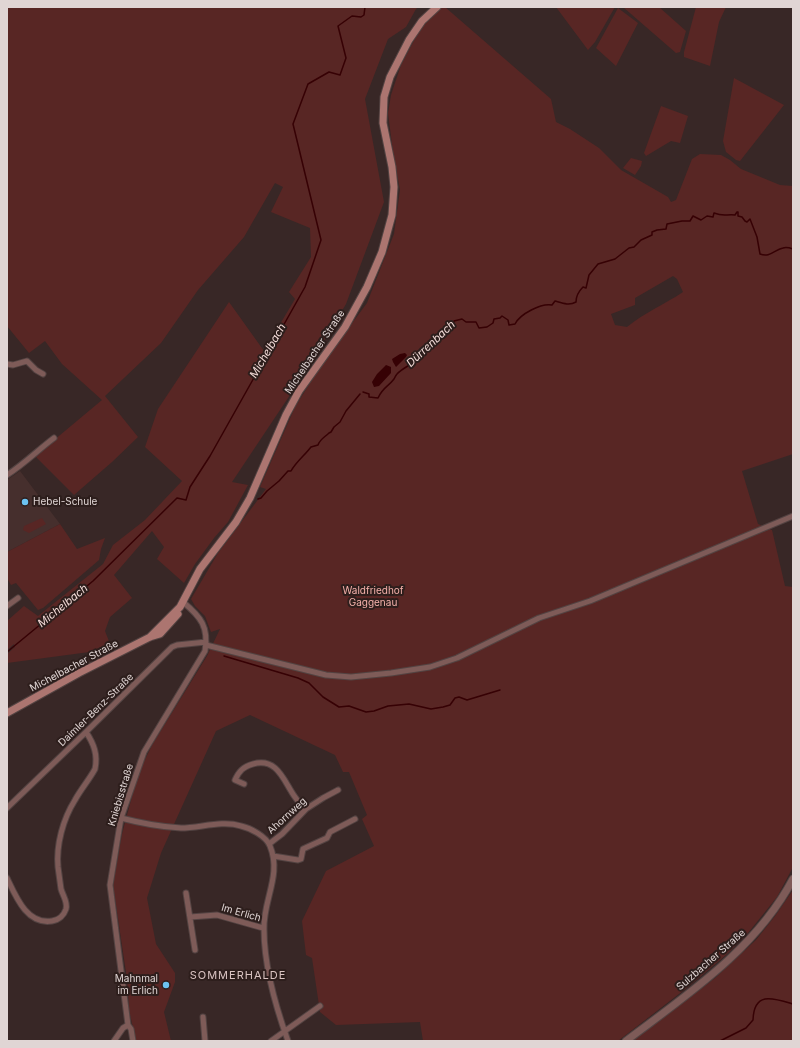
<!DOCTYPE html>
<html>
<head>
<meta charset="utf-8">
<style>
  body { margin:0 }
  #map { position:relative; width:800px; height:1048px; overflow:hidden; background:#382726; font-family:Inter,sans-serif }
  canvas { display:block }
  .frame { position:absolute; inset:0; border:8px solid #e0d5d4; pointer-events:none }
</style>
</head>
<body>
<div id="map">
<canvas width="800" height="1048"></canvas>
<div class="frame"></div>
</div>
<script>
const c = document.querySelector('canvas').getContext('2d');
c.lineJoin = 'round';
function paint(path, color) { c.fillStyle = color; c.fill(path, 'evenodd'); }
function trace(path, color, width, dash) { c.strokeStyle = color; c.lineWidth = width; c.lineCap = dash ? 'butt' : 'round'; c.setLineDash(dash || []); c.stroke(path); }
function write(font, color, halo, rows, align = 'center') {
  c.font = font + ' Inter,sans-serif'; c.lineWidth = 4; c.setLineDash([]); c.textBaseline = 'middle'; c.strokeStyle = halo; c.fillStyle = color; for (const [text, x, y, turn = 0] of rows) {
    c.save(); c.translate(x, y); c.rotate((+turn || 0) * Math.PI / 180); c.textAlign = isNaN(turn) ? turn : align; if (halo) c.strokeText(text, 0, 0); c.fillText(text, 0, 0); c.restore();
  }
}
paint(new Path2D(`
  M 20,471 L 60,524 L 7,552 L 7,480 Z`), '#462f2d');
paint(new Path2D(`
  M 7,7 L 418,7 L 416,9 L 406,27 L 388,39 L 365,99 L 384,202 L 346,304 L 304,374 L 232,482 L 248,485 L 228,522 L 214,538 L 195,564 L 184,583 L 157,559 L 164,547 L 152,531 L 114,575 L 132,598 L 110,617 L 105,631 L 112,649 L 7,663 L 7,654 L 15,647 L 14,644 L 7,650 L 7,621 L 24,606 L 38,616 L 103,564 L 113,545 L 145,520 L 182,481 L 145,447 L 158,409 L 229,302 L 264,351 L 295,299 L 289,292 L 311,257 L 310,228 L 271,212 L 283,187 L 275,183 L 244,237 L 198,290 L 161,343 L 105,396 L 138,437 L 112,462 L 74,495 L 35,456 L 102,400 L 62,364 L 45,341 L 29,353 L 7,326 Z
  M 439,7 L 445,7 L 551,99 L 556,122 L 570,129 L 599,148 L 621,170 L 668,197 L 671,202 L 676,200 L 692,159 L 700,154 L 721,155 L 730,160 L 741,169 L 780,185 L 793,186 L 793,454 L 742,471 L 758,524 L 772,530 L 785,586 L 793,587 L 793,867 L 777,897 L 748,933 L 726,955 L 688,987 L 618,1041 L 423,1041 L 420,1022 L 336,1025 L 320,1012 L 312,958 L 306,955 L 302,921 L 326,871 L 374,846 L 362,819 L 367,815 L 349,772 L 343,772 L 335,755 L 250,715 L 216,731 L 161,853 L 147,898 L 156,944 L 175,973 L 175,982 L 164,1012 L 171,1041 L 136,1041 L 129,1010 L 127,979 L 113,885 L 122,834 L 138,774 L 152,745 L 207,656 L 220,629 L 211,632 L 205,616 L 195,606 L 191,599 L 218,553 L 266,489 L 260,487 L 295,407 L 322,364 L 367,303 L 394,234 L 400,190 L 393,152 L 388,113 L 391,95 L 401,65 L 419,31 ZM 673,276 L 677,279 L 683,292 C 665,304 644,313 627,327 L 615,325 L 611,314 L 635,305 L 635,298 Z
  M 556,7 L 615,7 L 595,42 L 588,50 Z
  M 623,7 L 659,7 L 686,31 L 680,52 L 676,53 Z
  M 696,7 L 726,7 L 719,22 L 710,66 L 684,57 L 684,52 Z
  M 618,8 L 638,23 L 616,66 L 596,48 Z
  M 734,78 L 784,105 L 740,161 L 736,160 L 726,152 L 723,141 Z
  M 661,106 L 688,116 L 680,143 L 671,141 L 646,156 L 644,153 Z
  M 631,158 L 642,161 L 641,166 L 635,175 L 623,168 Z
  M 42,518 L 46,524 L 29,533 L 23,530 L 24,526 Z
  M 60,524 L 77,549 L 105,538 L 101,549 L 99,560 L 43,608 L 38,610 L 16,583 L 11,585 L 7,578 L 7,552 Z
  M 793,890 L 793,1041 L 633,1041 L 715,978 L 756,940 L 775,916 Z`), '#582624');
paint(new Path2D(`
  M 405,353 L 407,355 L 406,357 L 396,367 L 393,362 L 392,359 L 400,354 Z
  M 386,365 L 391,367 L 391,373 L 379,386 L 374,387 L 372,382 L 377,374 Z`), '#360104');
trace(new Path2D(`
  M 363,392 L 369,394 L 369,397 L 378,398 C 383,387 388,387 394,379 C 395,377 396,375 397,374 C 404,366 417,364 420,353 L 424,354 C 425,348 427,344 433,344 C 437,340 448,327 453,324 L 454,321 L 462,319 L 466,322 L 476,322 L 479,328 L 487,327 L 493,323 L 494,319 L 500,318 L 502,316 L 508,320 L 509,325 L 515,324 C 520,314 541,303 552,305 L 555,301 C 562,303 569,306 576,302 C 576,297 579,291 583,287 L 586,288 L 589,275 L 598,264 L 615,259 L 629,248 L 634,247 L 641,240 L 652,235 L 652,232 L 657,230 L 666,229 L 667,224 L 682,221 L 690,221 L 693,216 L 701,220 L 707,216 L 713,217 L 714,213 C 724,217 726,214 735,215 L 737,212 L 738,212 L 738,216 L 742,217 L 745,221 L 747,222 L 750,219 L 757,237 L 760,254 C 770,258 774,250 783,248 C 786,247 790,248 793,249
  M 258,499 L 261,498 L 267,491 L 279,481 L 288,471 L 291,471 C 296,462 305,455 311,447 L 318,445 C 320,439 325,437 329,433 L 331,432 L 334,427 L 340,422 L 346,411 L 360,394
  M 7,652 L 93,581 L 177,498 L 186,500 L 190,487 L 210,456 L 305,287 L 321,240 L 293,124 L 308,84 L 329,72 L 340,75 L 346,58 L 338,26 L 352,16 L 361,17 L 364,15 L 365,7
  M 224,656 L 298,678 L 309,683 L 323,697 L 339,707 L 349,706 L 366,712 L 374,711 L 388,706 L 409,704 L 431,709 L 443,707 L 450,705 L 455,698 L 459,697 L 467,700 L 500,690
  M 720,1041 L 746,1028 L 753,1020 C 754,991 773,998 793,1004`), '#360104', 1.5);
const minor = new Path2D(`
  M 7,364 L 13,365 L 27,361 L 36,370 L 43,374
  M 7,475 C 24,464 38,450 54,438
  M 7,606 L 18,598
  M 206,645 L 326,675 L 351,677 L 391,673 L 430,667 L 457,658 L 539,618 L 590,601 L 793,516
  M 244,784 L 235,780 C 239,771 243,767 253,764 C 278,757 284,782 295,797 C 298,802 302,805 306,809
  M 7,808 L 86,732 L 172,647 L 177,645 L 206,642
  M 121,818 C 140,823 161,827 181,828 C 200,828 222,820 241,826 C 250,828 266,836 270,846 C 282,875 263,900 264,929 C 264,967 275,1005 288,1041
  M 269,844 L 282,834 L 306,809 L 323,798 L 338,790
  M 273,856 L 298,860 L 301,859 L 303,849 L 327,838 L 330,832 L 355,819
  M 7,878 C 16,897 27,925 52,921 C 59,920 64,915 66,909 C 68,902 63,896 61,889 C 60,882 59,874 58,867 C 56,845 63,819 75,800 C 81,789 89,780 95,769 C 98,755 94,744 86,732
  M 186,893 L 195,950
  M 190,917 L 217,915 L 263,928
  M 203,1017 L 205,1041
  M 114,1041 L 123,1028 L 128,1025
  M 133,1041 L 131,1029 L 128,1025 L 110,885 L 121,818 L 144,752 L 205,651 C 209,627 201,617 183,602
  M 271,1041 L 320,1006`);
const tertiary = new Path2D(`
  M 626,1041 C 688,994 756,949 793,879`);
const secondary = new Path2D(`
  M 150,637 L 180,607 L 200,569 L 236,522 L 250,498 L 286,415 L 299,391 L 345,327 L 367,287 L 382,252 L 392,215 L 394,187 L 392,167 L 383,123 L 384,97 L 390,77 L 409,40 L 422,21 L 437,7
  M 7,713 L 79,673 L 150,637 L 160,634 L 178,614`);
trace(minor, '#534342', 7);
trace(tertiary, '#534342', 9);
trace(secondary, '#534342', 9);
trace(minor, '#7e5b58', 5);
trace(tertiary, '#7e5b58', 7);
trace(secondary, '#ac7570', 7);
for (const [x, y, r, color] of [
  [25,502,4,"#6cc3f2"],
  [166,985,4,"#6cc3f2"]
]) { const dot = new Path2D(); dot.arc(x, y, r, 0, 2 * Math.PI); c.fillStyle = color; c.fill(dot); trace(dot, '#2d1e1c', 1.5); }
write('10px', '#e0d5d4', '#2d1e1c', [
  ["Michelbacher Straße",315,352,-56],
  ["Michelbacher Straße",74,666,-28],
  ["Daimler-Benz-Straße",96,710,-44],
  ["Kniebisstraße",121,795,-73],
  ["Ahornweg",287,816,-42],
  ["Im Erlich",241,913,16],
  ["Sulzbacher Straße",711,960,-41]
]);
write('10px', '#e0d5d4', '#2d1e1c', [
  ["Hebel-Schule",33,502],
  ["Mahnmal",158,979,"right"],
  ["im Erlich",158,991,"right"]
], 'left');
write('10px', '#f5b1ab', '#2d1e1c', [
  ["Waldfriedhof",373,591],
  ["Gaggenau",373,603]
]);
write('italic 11px', '#f5ddda', '#2d1e1c', [
  ["Dürrenbach",431,344,-43],
  ["Michelbach",268,351,-60],
  ["Michelbach",63,606,-39]
]);
c.letterSpacing = '1px';
write('11px', '#d9c3c1', '#2d1e1c', [
  ["SOMMERHALDE",238,976]
]);
c.letterSpacing = '0px';
</script>
</body>
</html>
